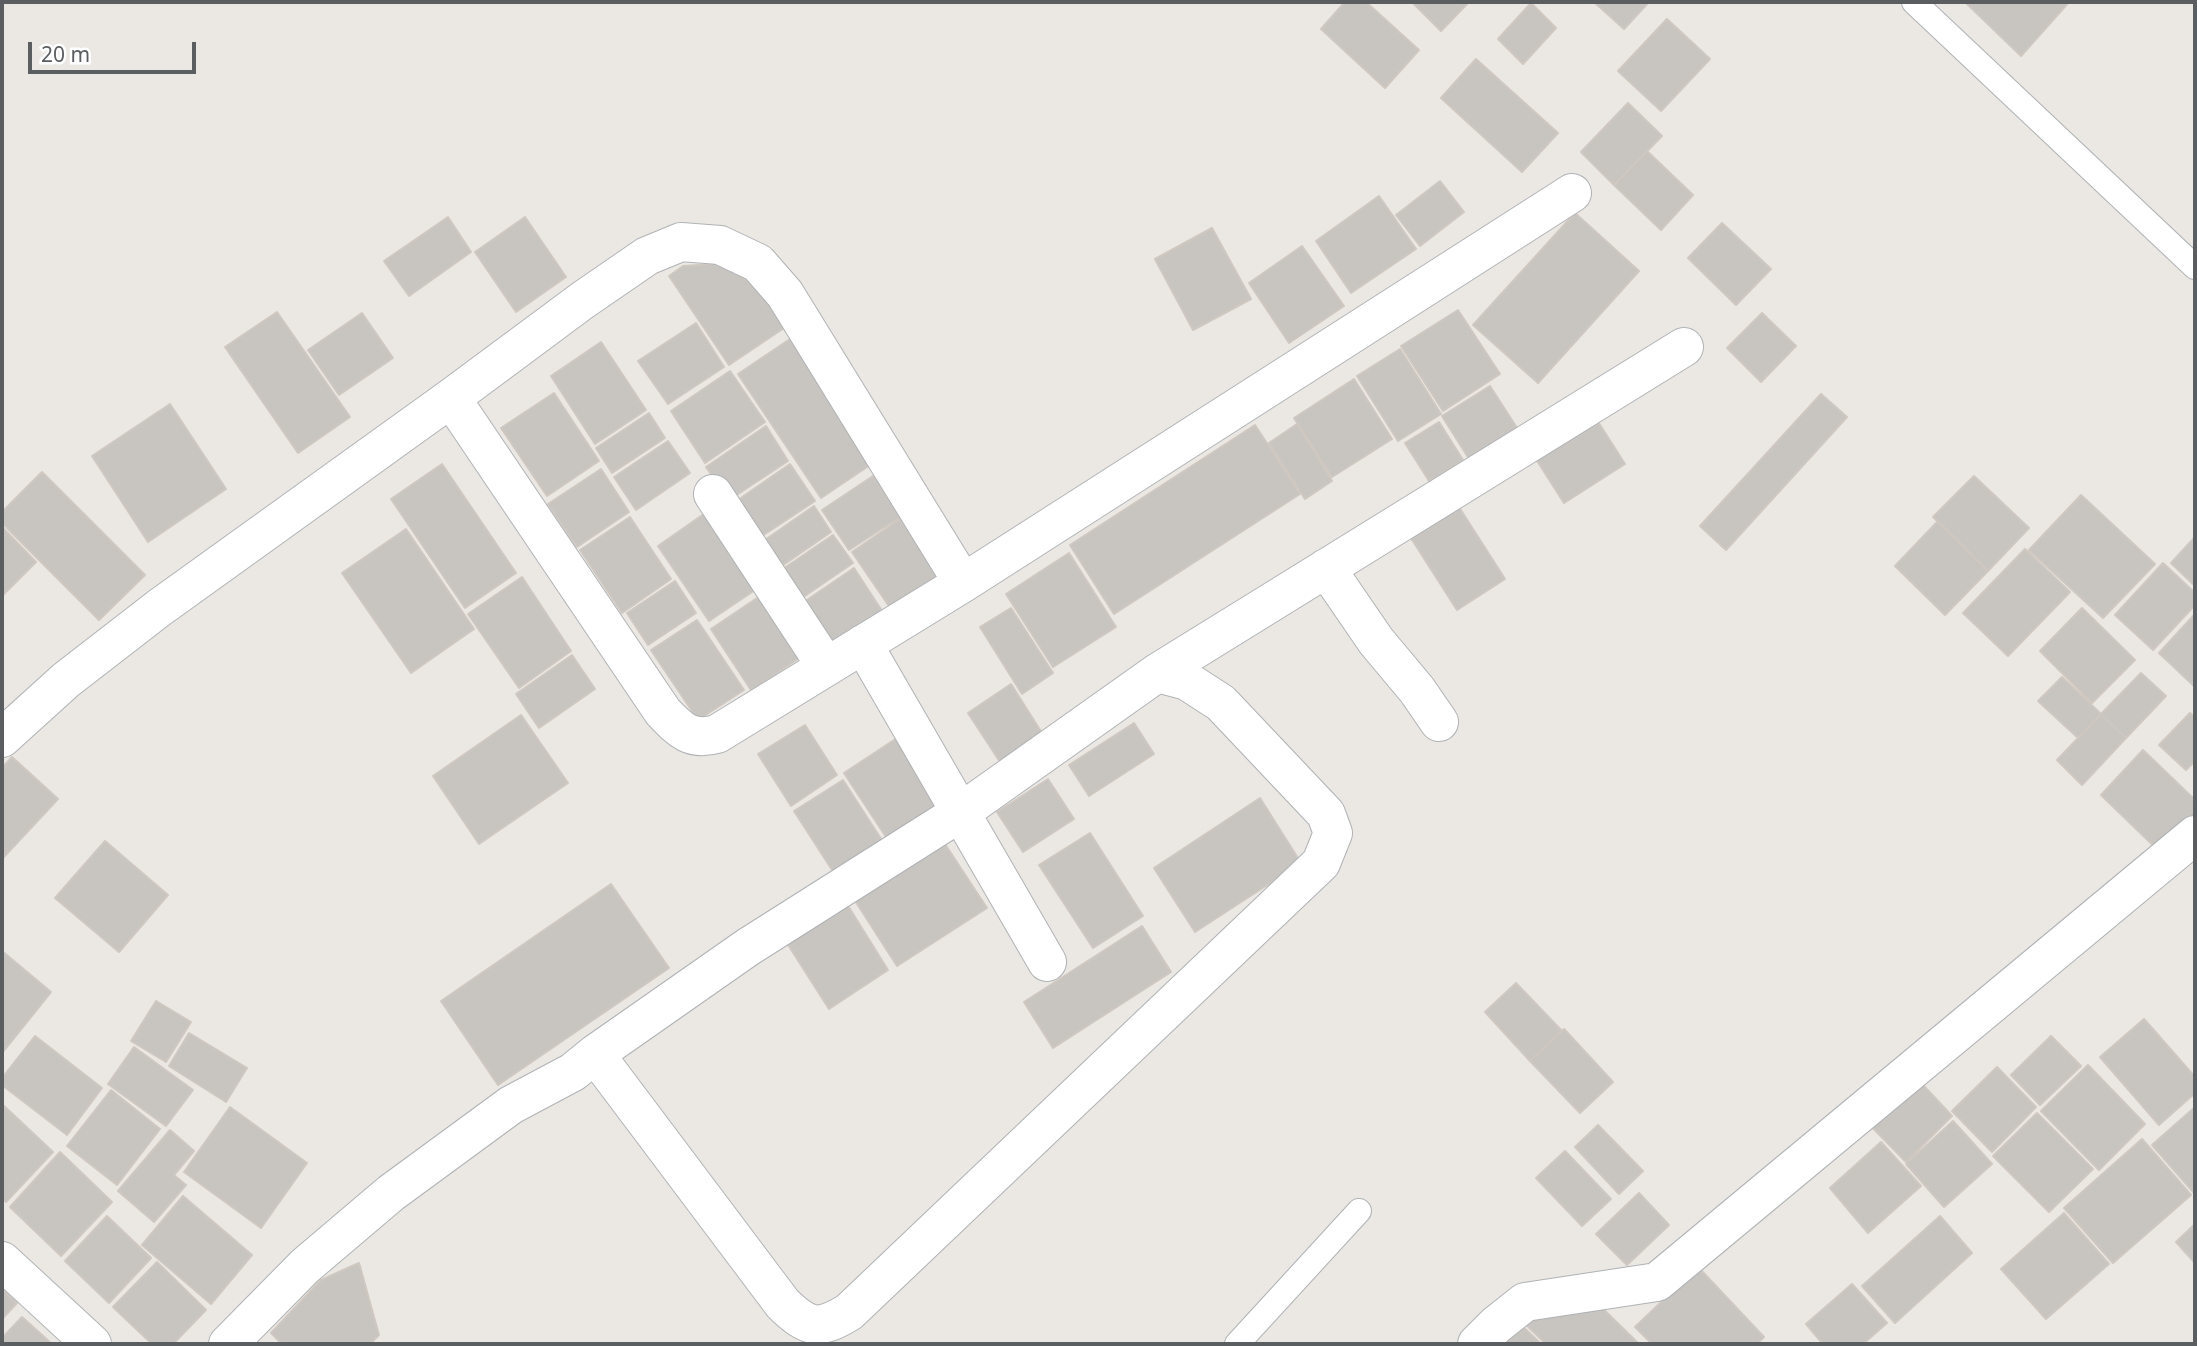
<!DOCTYPE html>
<html>
<head>
<meta charset="utf-8">
<style>
  body { margin:0 }
  #map { position:relative; width:2197px; height:1346px; overflow:hidden; background:#ebe7e2; font-family:"Noto Sans",sans-serif }
  canvas { display:block }
  .frame { position:absolute; inset:0; border:4px solid #5a5e60; pointer-events:none }
  .scale { position:absolute; left:28px; top:42px; width:168px; height:32px; box-sizing:border-box; border:4px solid #5a5e60; border-top:0; padding-left:9px; font-size:21px; line-height:24px; white-space:nowrap; color:#5a5e60; -webkit-text-stroke:5px #fff; paint-order:stroke }
</style>
</head>
<body>
<div id="map">
<canvas width="2197" height="1346"></canvas>
<div class="frame"></div>
<div class="scale">20 m</div>
</div>
<script>
const c = document.querySelector('canvas').getContext('2d');
c.lineJoin = 'round';
function paint(path, color) { c.fillStyle = color; c.fill(path, 'evenodd'); }
function trace(path, color, width, dash) { c.strokeStyle = color; c.lineWidth = width; c.lineCap = dash ? 'butt' : 'round'; c.setLineDash(dash || []); c.stroke(path); }
const building = new Path2D(`
  M 1345,2 L 1366,2 L 1419,50 L 1385,88 L 1321,29 Z
  M 1415,2 L 1469,2 L 1441,31 L 1413,3 Z
  M 1594,2 L 1649,2 L 1624,29 Z
  M 1965,2 L 2069,2 L 2021,56 Z
  M 1531,3 L 1556,28 L 1523,64 L 1498,39 Z
  M 1667,19 L 1710,59 L 1661,111 L 1618,71 Z
  M 1476,59 L 1558,133 L 1522,172 L 1441,98 Z
  M 1628,103 L 1662,136 L 1614,185 L 1581,152 Z
  M 1647,151 L 1693,195 L 1661,230 L 1614,185 Z
  M 1440,181 L 1464,212 L 1420,246 L 1396,215 Z
  M 1379,196 L 1416,249 L 1351,293 L 1316,241 Z
  M 1575,213 L 1639,271 L 1538,383 L 1473,325 Z
  M 448,217 L 471,252 L 409,296 L 384,261 Z
  M 525,217 L 566,277 L 516,312 L 475,252 Z
  M 1722,223 L 1771,269 L 1736,305 L 1688,258 Z
  M 1212,228 L 1251,299 L 1193,330 L 1155,259 Z
  M 1302,246 L 1344,306 L 1289,343 L 1249,283 Z
  M 715,264 L 741,275 L 767,301 L 784,328 L 729,365 L 669,276 L 683,266 Z
  M 1458,310 L 1500,374 L 1443,411 L 1401,346 Z
  M 277,312 L 350,417 L 298,453 L 225,347 Z
  M 362,313 L 393,358 L 339,395 L 308,350 Z
  M 1762,313 L 1796,346 L 1761,382 L 1727,348 Z
  M 696,323 L 724,367 L 668,404 L 638,361 Z
  M 790,339 L 873,463 L 821,498 L 738,374 Z
  M 601,342 L 646,410 L 595,444 L 551,376 Z
  M 1400,349 L 1441,414 L 1398,441 L 1357,376 Z
  M 730,371 L 765,422 L 705,463 L 671,411 Z
  M 1354,379 L 1392,439 L 1332,477 L 1294,418 Z
  M 1490,386 L 1519,431 L 1471,462 L 1442,416 Z
  M 554,393 L 599,461 L 547,496 L 501,428 Z
  M 1821,394 L 1847,417 L 1726,550 L 1700,526 Z
  M 170,404 L 226,489 L 148,542 L 92,456 Z
  M 649,413 L 665,438 L 612,473 L 596,448 Z
  M 1595,417 L 1625,464 L 1564,503 L 1534,456 Z
  M 1439,422 L 1463,460 L 1429,481 L 1405,443 Z
  M 1297,424 L 1332,481 L 1305,499 L 1269,443 Z
  M 1255,425 L 1300,494 L 1114,614 L 1070,545 Z
  M 766,426 L 788,461 L 729,500 L 706,467 Z
  M 668,441 L 690,473 L 636,510 L 614,477 Z
  M 442,464 L 516,573 L 465,608 L 391,499 Z
  M 790,464 L 815,501 L 756,540 L 732,504 Z
  M 601,469 L 629,512 L 577,547 L 548,504 Z
  M 42,472 L 145,575 L 99,620 L 2,523 L 2,512 Z
  M 873,476 L 900,517 L 849,550 L 822,510 Z
  M 1974,476 L 2029,528 L 1988,571 L 1933,517 Z
  M 2081,495 L 2155,564 L 2103,618 L 2029,550 Z
  M 1457,504 L 1505,579 L 1457,610 L 1409,535 Z
  M 814,506 L 831,532 L 776,570 L 759,544 Z
  M 711,509 L 761,586 L 709,621 L 658,546 Z
  M 630,517 L 671,579 L 622,613 L 580,550 Z
  M 900,519 L 942,583 L 895,615 L 852,552 Z
  M 1938,521 L 1988,571 L 1945,615 L 1895,566 Z
  M 2,527 L 36,562 L 2,596 Z
  M 406,529 L 474,629 L 411,673 L 342,573 Z
  M 833,535 L 853,563 L 799,600 L 780,571 Z
  M 2195,537 L 2195,586 L 2171,563 Z
  M 2025,549 L 2070,592 L 2008,656 L 1963,613 Z
  M 1069,553 L 1116,627 L 1053,667 L 1006,594 Z
  M 2163,563 L 2195,593 L 2195,605 L 2153,650 L 2115,615 Z
  M 854,568 L 884,614 L 831,649 L 801,604 Z
  M 522,577 L 571,651 L 519,688 L 468,614 Z
  M 675,581 L 696,613 L 648,645 L 627,613 Z
  M 766,592 L 807,653 L 751,690 L 711,629 Z
  M 1011,608 L 1053,673 L 1022,694 L 980,627 Z
  M 2082,608 L 2135,660 L 2092,703 L 2040,651 Z
  M 2195,614 L 2195,687 L 2159,653 Z
  M 697,620 L 744,690 L 698,720 L 651,650 Z
  M 572,655 L 595,689 L 539,728 L 516,694 Z
  M 2141,673 L 2166,696 L 2126,738 L 2101,714 Z
  M 2062,677 L 2101,714 L 2078,738 L 2038,701 Z
  M 1011,684 L 1047,741 L 1004,768 L 968,713 Z
  M 2190,713 L 2195,718 L 2195,761 L 2186,770 L 2159,745 Z
  M 2101,714 L 2126,738 L 2082,785 L 2057,760 Z
  M 521,715 L 568,783 L 479,844 L 433,776 Z
  M 1134,723 L 1154,754 L 1089,796 L 1069,765 Z
  M 805,725 L 837,775 L 791,806 L 758,754 Z
  M 897,738 L 942,806 L 888,840 L 844,773 Z
  M 2143,750 L 2195,800 L 2195,817 L 2161,853 L 2101,795 Z
  M 12,757 L 58,799 L 2,859 L 2,768 Z
  M 1048,779 L 1074,819 L 1023,852 L 997,812 Z
  M 843,780 L 883,842 L 834,873 L 794,811 Z
  M 1260,798 L 1301,863 L 1195,932 L 1154,868 Z
  M 1090,833 L 1143,916 L 1093,948 L 1039,865 Z
  M 941,838 L 987,908 L 897,966 L 852,896 Z
  M 105,841 L 168,895 L 119,952 L 55,898 Z
  M 611,884 L 669,968 L 498,1085 L 441,1001 Z
  M 845,901 L 888,970 L 829,1009 L 785,940 Z
  M 1142,926 L 1171,972 L 1053,1048 L 1024,1002 Z
  M 2,951 L 51,992 L 2,1053 Z
  M 1516,983 L 1562,1031 L 1530,1061 L 1485,1012 Z
  M 156,1001 L 191,1022 L 166,1062 L 131,1041 Z
  M 2144,1019 L 2195,1077 L 2195,1093 L 2159,1125 L 2100,1057 Z
  M 1564,1029 L 1613,1082 L 1580,1113 L 1530,1061 Z
  M 189,1033 L 247,1068 L 226,1102 L 169,1066 Z
  M 35,1036 L 102,1088 L 67,1135 L 2,1085 L 2,1078 Z
  M 2051,1036 L 2081,1066 L 2040,1105 L 2011,1075 Z
  M 134,1047 L 193,1090 L 166,1126 L 108,1084 Z
  M 2088,1065 L 2145,1124 L 2099,1170 L 2041,1111 Z
  M 1997,1067 L 2036,1107 L 1992,1152 L 1952,1111 Z
  M 1911,1072 L 1952,1116 L 1906,1162 L 1863,1118 Z
  M 111,1090 L 160,1129 L 117,1185 L 67,1146 Z
  M 2,1104 L 53,1152 L 6,1202 L 2,1198 Z
  M 230,1107 L 307,1163 L 261,1228 L 184,1172 Z
  M 2195,1107 L 2195,1194 L 2152,1145 Z
  M 2037,1113 L 2093,1169 L 2049,1212 L 1993,1156 Z
  M 1953,1121 L 1992,1164 L 1944,1207 L 1906,1164 Z
  M 1598,1125 L 1643,1171 L 1619,1194 L 1575,1147 Z
  M 170,1130 L 194,1151 L 174,1175 L 186,1185 L 154,1222 L 118,1191 Z
  M 2142,1139 L 2191,1195 L 2113,1263 L 2064,1208 Z
  M 1881,1142 L 1921,1186 L 1868,1233 L 1830,1188 Z
  M 1565,1151 L 1611,1199 L 1582,1226 L 1536,1178 Z
  M 60,1152 L 112,1202 L 61,1256 L 10,1207 Z
  M 1639,1193 L 1669,1225 L 1627,1265 L 1596,1234 Z
  M 183,1196 L 252,1255 L 211,1304 L 142,1245 Z
  M 2064,1213 L 2109,1264 L 2046,1319 L 2001,1269 Z
  M 107,1216 L 151,1258 L 109,1303 L 65,1261 Z
  M 1940,1216 L 1972,1253 L 1895,1323 L 1862,1286 Z
  M 2195,1224 L 2195,1263 L 2176,1242 Z
  M 157,1262 L 206,1310 L 173,1344 L 152,1344 L 113,1307 Z
  M 359,1263 L 379,1335 L 370,1344 L 282,1344 L 271,1333 L 321,1280 Z
  M 1698,1267 L 1764,1337 L 1757,1344 L 1652,1344 L 1635,1327 Z
  M 1852,1284 L 1887,1323 L 1863,1344 L 1823,1344 L 1806,1324 Z
  M 2,1289 L 17,1303 L 2,1319 Z
  M 1597,1303 L 1639,1344 L 1546,1344 L 1519,1318 Z
  M 22,1317 L 52,1344 L 2,1344 L 2,1338 Z
  M 1515,1319 L 1539,1342 L 1537,1344 L 1491,1344 Z`);
paint(building, '#c8c4c0');
trace(building, '#cfc8c1', 2);
const lane = new Path2D(`
  M 1914,2 L 2195,267
  M 1237,1344 L 1359,1211`);
const street = new Path2D(`
  M 451,398 L 663,712 C 681,731 691,741 717,734 L 963,583 L 1572,193
  M 713,494 L 826,666
  M 1326,568 L 1376,641 L 1417,690 L 1439,722
  M 863,644 L 1047,962
  M 2,738 L 66,680 L 159,608 L 451,398 L 583,300 L 647,256 L 681,242 L 720,245 L 758,263 L 785,294 L 963,583
  M 595,1054 L 783,1304 C 808,1328 818,1331 849,1312 L 1321,863 L 1333,833 L 1326,814 L 1221,703 L 1187,681 L 1157,673
  M 228,1344 L 305,1266 L 391,1193 L 511,1105 L 573,1072 L 595,1054 L 748,947 L 961,812 L 1157,673 L 1684,347
  M 1477,1344 L 1496,1325 L 1525,1302 L 1657,1282 L 2195,835`);
const secondary = new Path2D(`
  M 2,1261 L 92,1344`);
trace(lane, '#afb3b5', 26);
trace(street, '#afb3b5', 40);
trace(secondary, '#b1b5b7', 40);
trace(lane, '#fff', 24);
trace(street, '#fff', 38);
trace(secondary, '#fff', 38);
</script>
</body>
</html>
